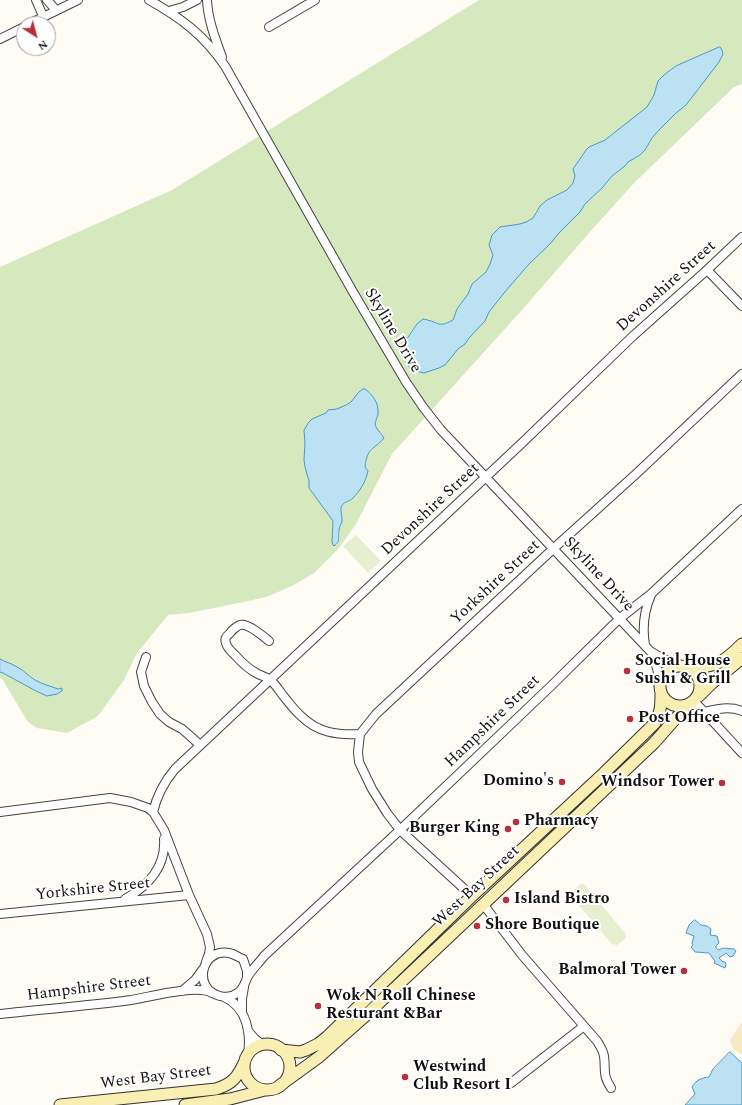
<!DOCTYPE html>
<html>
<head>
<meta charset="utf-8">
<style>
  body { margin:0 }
  #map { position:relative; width:742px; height:1105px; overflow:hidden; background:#fefcf4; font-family:Spectral,serif }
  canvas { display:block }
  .north { position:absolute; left:16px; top:16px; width:40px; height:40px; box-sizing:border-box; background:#fff; border:1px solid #9f9f9f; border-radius:50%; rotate:144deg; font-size:11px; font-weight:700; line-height:16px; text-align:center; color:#101010 }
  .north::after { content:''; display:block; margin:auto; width:14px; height:18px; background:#b92f3b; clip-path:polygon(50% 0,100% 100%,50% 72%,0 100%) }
</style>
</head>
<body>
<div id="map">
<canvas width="742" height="1105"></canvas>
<div class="north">N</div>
</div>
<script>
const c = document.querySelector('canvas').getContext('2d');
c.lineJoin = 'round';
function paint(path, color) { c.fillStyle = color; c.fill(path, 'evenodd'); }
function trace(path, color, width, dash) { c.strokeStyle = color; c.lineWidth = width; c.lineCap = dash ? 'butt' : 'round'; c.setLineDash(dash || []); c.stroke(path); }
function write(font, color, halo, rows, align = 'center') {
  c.font = font + ' Spectral,serif'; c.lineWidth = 4; c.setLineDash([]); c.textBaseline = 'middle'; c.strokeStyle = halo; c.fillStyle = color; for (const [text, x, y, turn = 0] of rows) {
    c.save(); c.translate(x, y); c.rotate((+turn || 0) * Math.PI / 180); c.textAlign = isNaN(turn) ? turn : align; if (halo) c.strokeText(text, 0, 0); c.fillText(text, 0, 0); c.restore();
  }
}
paint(new Path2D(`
  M 479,0 L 742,0 L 742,84 L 734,87 L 634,183 L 589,233 L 521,311 L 392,454 L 356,524 L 339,548 L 314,573 L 294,585 L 269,596 L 253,600 L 189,613 L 168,615 L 137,653 L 124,680 L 98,716 L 67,733 L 37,728 L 28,722 L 2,679 L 0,678 L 0,672 L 3,673 L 36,691 L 47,696 L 62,688 L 58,689 C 50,686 42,684 35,680 C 30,677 27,673 22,670 C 15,666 7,663 0,659 L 0,267 L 172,190 ZM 720,47 L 723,54 L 719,62 L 686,105 L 675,114 L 659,130 L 652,138 L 645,150 L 640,155 L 628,162 L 625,166 L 612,176 L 608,182 L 585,204 L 580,212 L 559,233 L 550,244 L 529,264 L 504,293 L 489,312 L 485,321 L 469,338 L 465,344 L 458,349 L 445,365 L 439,368 L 433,370 L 404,359 C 401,348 408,333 417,325 C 419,322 425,321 428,319 C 439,325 442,326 453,320 L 457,309 L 468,294 L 472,284 L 486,272 L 490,264 L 493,255 L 489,245 L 501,227 L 520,224 L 526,222 L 533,218 L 536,211 L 547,200 L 567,190 L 573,183 L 575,176 L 573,169 L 575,166 L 580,159 L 586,150 L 589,147 L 605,141 L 647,107 L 654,95 L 658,81 L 665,74 L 676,66 ZM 368,391 C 371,395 375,397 376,402 C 378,410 374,422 376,428 C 377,431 381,433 383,435 C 379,446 378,441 372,448 C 367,453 366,461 365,467 L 368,471 L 366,479 L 362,486 L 352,499 L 343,505 L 341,509 L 342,523 L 339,528 L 340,538 L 337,545 L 333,545 L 332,534 L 333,521 L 309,488 L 309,481 L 305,467 L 304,460 L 305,443 L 304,430 L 309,422 L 312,419 L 326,413 L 328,410 L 337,409 L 346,405 L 351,402 L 354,398 Z`), '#d6e8be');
paint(new Path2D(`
  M 742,1022 L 742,1054 C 734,1052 732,1047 730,1040 Z`), '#f7e9c2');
paint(new Path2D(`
  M 356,535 L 381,561 L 368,573 L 343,546 Z
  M 581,884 L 584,884 L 625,933 L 626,938 L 617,945 L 612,944 L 571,896 L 570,893 Z`), '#e6efcf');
const water = new Path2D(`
  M 720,47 L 722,50 L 723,54 L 719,62 L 686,105 L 675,114 L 659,130 L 652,138 L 645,150 L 640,155 L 628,162 L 625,166 L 612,176 L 603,187 L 585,204 L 580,212 L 559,233 L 550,244 L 529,264 L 504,293 L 489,312 L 485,321 L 469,338 L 465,344 L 458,349 L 445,365 L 439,368 L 424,373 L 411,370 L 404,359 L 403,354 L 406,340 L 417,324 L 423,319 C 438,321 437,329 453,320 L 457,309 L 468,294 L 472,284 L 486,272 L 490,264 L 493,255 L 489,245 L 492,235 L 500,227 L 520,224 L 526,222 L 533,218 L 540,206 L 547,200 L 567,190 L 573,183 L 575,176 L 573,169 L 575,166 L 580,159 L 586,150 L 589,147 L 605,140 L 647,107 L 654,95 L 658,81 L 665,74 L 676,66 Z
  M 363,389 L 365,389 C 373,395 379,403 378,414 C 377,419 374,423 376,427 C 378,431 382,434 384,438 C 374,450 367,447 365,467 L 368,471 C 366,481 360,491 353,498 C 349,502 342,502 341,508 C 341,513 342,517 342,521 C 342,524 339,526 339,530 C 338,536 341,542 334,546 L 333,545 L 332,542 L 333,521 L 309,488 L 309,481 L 305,467 L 304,460 L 305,443 L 304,430 L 309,422 L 312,419 L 326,413 L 328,410 L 337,409 L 346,405 L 351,402 L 358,393 Z
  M 0,659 C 5,662 11,663 17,667 C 24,670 28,676 35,680 C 42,684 50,686 58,689 L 62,688 L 62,691 L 57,694 L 47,696 L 36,691 L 3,673 L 0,672 Z
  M 695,920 L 701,925 L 707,926 L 711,929 L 710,935 L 717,936 L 719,943 L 716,946 L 716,948 L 719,950 L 723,948 L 734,949 L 736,951 L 733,956 L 730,957 L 726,953 L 719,958 L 723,962 L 725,962 L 726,964 L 725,968 L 714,963 L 715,961 L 709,953 L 695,952 L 691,947 L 693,945 L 692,943 L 694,936 L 686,933 L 689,925 Z
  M 730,1052 L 742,1063 L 742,1105 L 685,1105 L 695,1094 L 692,1087 C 696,1080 701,1078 709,1077 L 713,1069 Z`);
paint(water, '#bbe1f3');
trace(water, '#4699c6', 1);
const minor = new Path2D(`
  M 36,0 L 43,16
  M 47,0 L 56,10
  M 149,0 C 181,18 204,35 225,66 L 353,292 L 406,382 L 423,407 L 441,430 L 650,651 L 660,657 L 680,666
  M 207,0 C 208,20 215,38 222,57
  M 169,11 L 183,7 L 197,0
  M 29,24 L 78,0
  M 269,27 L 315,0
  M 0,39 L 24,27
  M 707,270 L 742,306
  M 269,641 C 263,636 248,623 240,625 C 237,626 232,630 230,633 C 227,636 224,638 226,643 C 227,648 231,651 235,655 C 242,663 248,669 258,674 C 262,676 266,677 269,679 C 275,683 280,692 285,698 C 290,704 295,711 301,716 C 318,733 337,735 360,734
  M 645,645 C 642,627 644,611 651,595
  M 651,652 C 656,663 659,673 660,685
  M 146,657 L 141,672 L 144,686 L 152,702 L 160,714 L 169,722 L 182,729 L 189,735 L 200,745
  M 694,701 L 742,753
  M 704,712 C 716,709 730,706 742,711
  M 0,812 L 110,798 L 131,802 L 148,808 L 153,812 L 164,830 L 189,895 L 207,934 L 210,947 L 209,954 L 206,962
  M 153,812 C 157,795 164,782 175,769 L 521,444 L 633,336 L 707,270 L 742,237
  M 472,896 L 400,830 L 387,813 L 372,789 L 359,762 L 358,752 L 360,734 L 376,714 L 553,549 L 636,474 L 742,374
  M 125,899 C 148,886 166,867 164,839
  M 483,904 L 522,955 L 597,1041 C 600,1046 603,1050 604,1056 C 606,1070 602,1074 611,1088
  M 0,914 L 189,895
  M 247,978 L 247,971 L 243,959 C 238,957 234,954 229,953 C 201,948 192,989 220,996 C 227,998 234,996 240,991 C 244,987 245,983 247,978 C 251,970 259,963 264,956 L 400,830 L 550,687 L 619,619 L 651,594 L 742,509
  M 182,991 L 195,980 L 203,969
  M 224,997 C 247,1007 251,1033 248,1055
  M 242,1013 L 242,999 L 244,987
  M 0,1014 C 44,1009 87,1006 131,1000 C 149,997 197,984 212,993
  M 248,1031 L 255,1039 L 263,1045
  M 511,1083 L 584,1026`);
const secondary = new Path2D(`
  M660 686a20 20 0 1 1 40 0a20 20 0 1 1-40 0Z
  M 688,667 C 715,668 723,663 742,644
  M 699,696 L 711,684 L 742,658
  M244 1067a23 23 0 1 1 46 0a23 23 0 1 1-46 0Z
  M 281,1050 L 300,1052 L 306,1050 L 318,1044 L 327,1037 L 472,896 L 604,773 L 655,723 C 661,713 661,704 661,692
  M 279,1086 L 319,1057 L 362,1019 L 654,743 L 676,718 L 691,704
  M 60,1105 L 216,1089 C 232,1084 237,1078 244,1063
  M 185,1105 L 230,1099 L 265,1090`);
trace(minor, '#434343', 10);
trace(secondary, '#323232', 13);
trace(minor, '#fff', 8);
trace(secondary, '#faefb3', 11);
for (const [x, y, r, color] of [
  [627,671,4,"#b92f3b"],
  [630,719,4,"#b92f3b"],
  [562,782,4,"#b92f3b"],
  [722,783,4,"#b92f3b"],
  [516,822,4,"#b92f3b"],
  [508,829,4,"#b92f3b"],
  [506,900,4,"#b92f3b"],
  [477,926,4,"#b92f3b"],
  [684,971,4,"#b92f3b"],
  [318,1006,4,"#b92f3b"],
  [405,1077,4,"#b92f3b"]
]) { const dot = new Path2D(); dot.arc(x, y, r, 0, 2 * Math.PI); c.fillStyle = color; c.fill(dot); trace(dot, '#fff', 1.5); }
write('16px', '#101010', '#fff', [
  ["Devonshire Street",667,287,-42],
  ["Skyline Drive",392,331,59],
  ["Devonshire Street",431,510,-43],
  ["Skyline Drive",598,575,47],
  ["Yorkshire Street",496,583,-43],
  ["Hampshire Street",493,722,-44],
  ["West Bay Street",477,887,-43],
  ["Yorkshire Street",93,890,-6],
  ["Hampshire Street",89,989,-7],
  ["West Bay Street",156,1078,-7]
]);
write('bold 16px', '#101010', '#fff', [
  ["Social House",635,662],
  ["Sushi & Grill",635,680],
  ["Post Office",638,719],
  ["Domino's",554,782,"right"],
  ["Windsor Tower",714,783,"right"],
  ["Pharmacy",524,822],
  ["Burger King",500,829,"right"],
  ["Island Bistro",514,900],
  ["Shore Boutique",485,926],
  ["Balmoral Tower",676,971,"right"],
  ["Wok N Roll Chinese",326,997],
  ["Resturant &Bar",326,1015],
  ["Westwind",413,1068],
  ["Club Resort I",413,1086]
], 'left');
</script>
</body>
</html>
